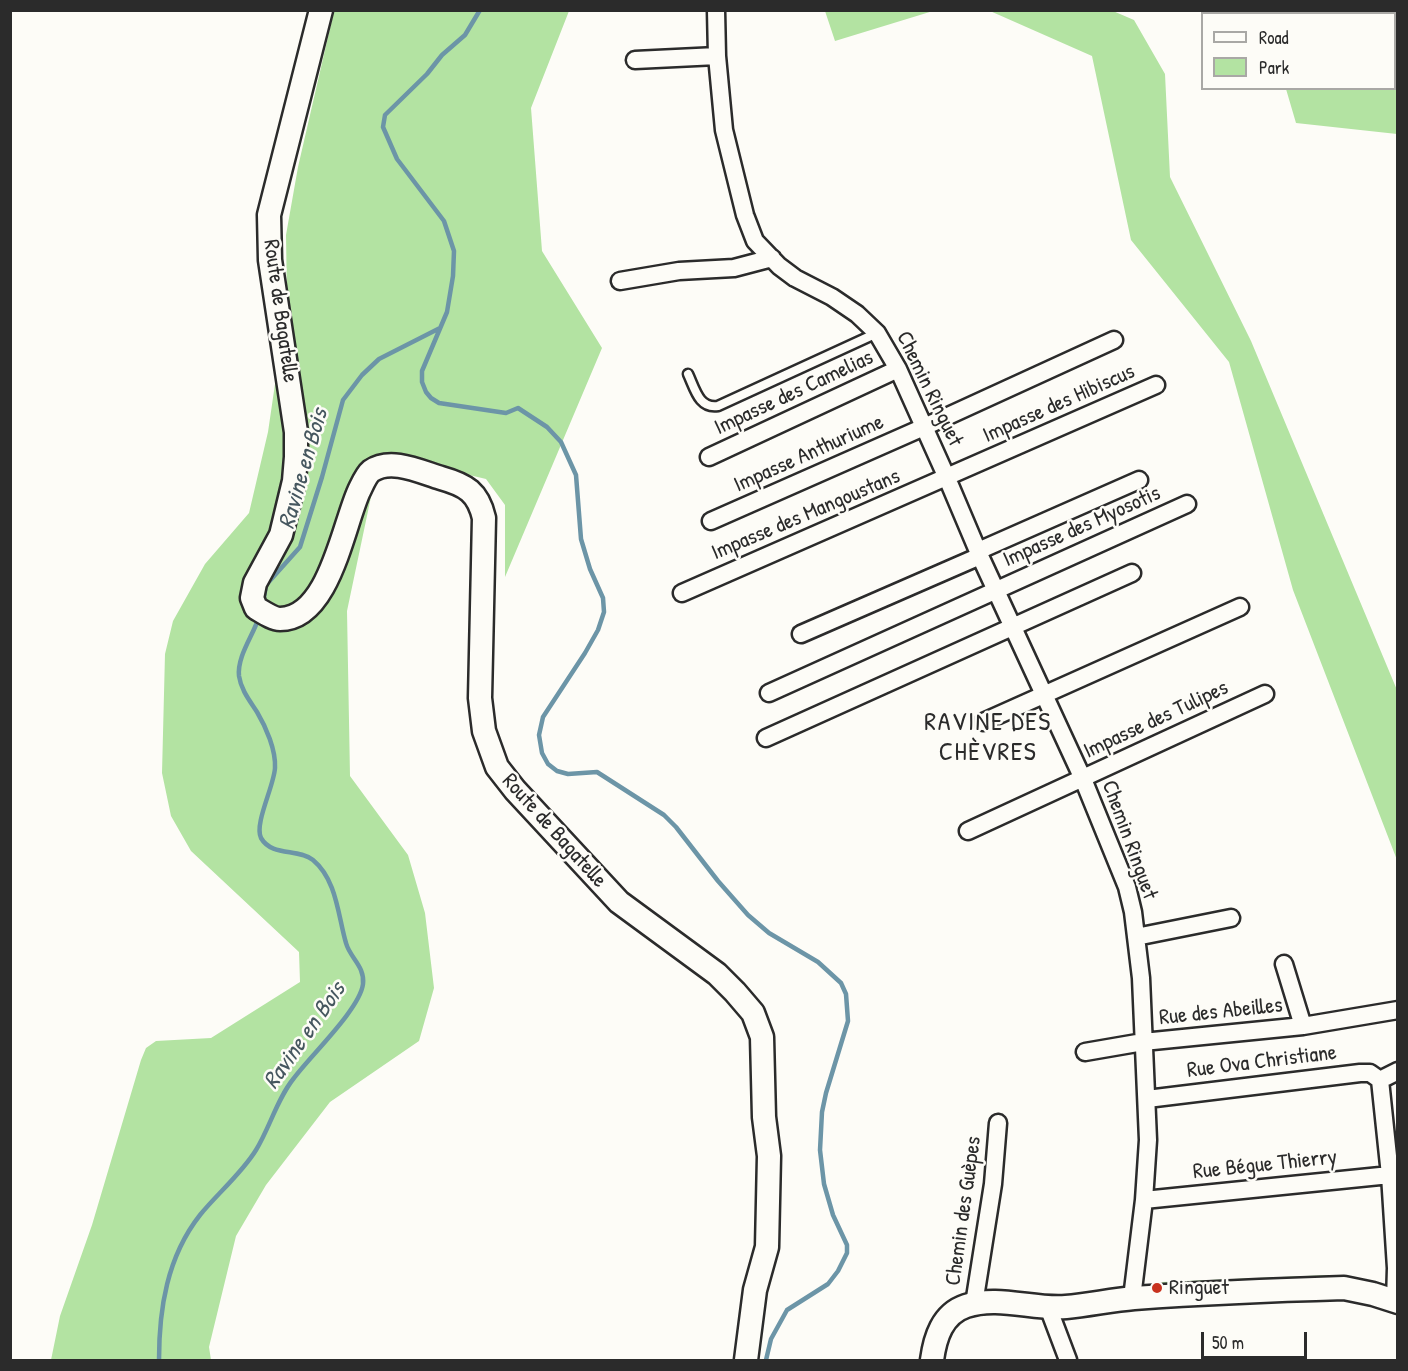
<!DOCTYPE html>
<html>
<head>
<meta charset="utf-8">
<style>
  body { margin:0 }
  #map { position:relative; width:1408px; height:1371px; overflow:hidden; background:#fdfcf7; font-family:"Patrick Hand",sans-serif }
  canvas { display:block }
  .frame { position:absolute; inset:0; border:12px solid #2b2b2b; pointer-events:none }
  .legend { position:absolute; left:1201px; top:12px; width:195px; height:78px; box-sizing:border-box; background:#fdfcf7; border:2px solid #a9a8a5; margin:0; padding:8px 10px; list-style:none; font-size:18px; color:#2b2b2b }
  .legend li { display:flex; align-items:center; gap:12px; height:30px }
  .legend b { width:30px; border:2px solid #a9a8a5 }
  .scale { position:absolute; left:1201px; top:1332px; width:106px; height:27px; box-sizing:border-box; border:3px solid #2b2b2b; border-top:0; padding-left:8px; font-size:18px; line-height:21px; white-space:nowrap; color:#2b2b2b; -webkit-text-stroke:4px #fdfcf7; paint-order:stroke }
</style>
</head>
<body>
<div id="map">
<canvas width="1408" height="1371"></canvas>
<div class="frame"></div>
<ul class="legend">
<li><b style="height:8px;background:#fdfcf7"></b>Road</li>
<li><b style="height:16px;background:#b3e3a2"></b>Park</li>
</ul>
<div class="scale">50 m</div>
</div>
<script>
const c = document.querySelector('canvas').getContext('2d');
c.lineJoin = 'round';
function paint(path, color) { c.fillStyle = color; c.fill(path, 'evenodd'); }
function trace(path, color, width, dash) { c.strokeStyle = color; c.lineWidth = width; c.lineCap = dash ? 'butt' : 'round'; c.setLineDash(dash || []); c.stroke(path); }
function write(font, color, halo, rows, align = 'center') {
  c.font = font + ' "Patrick Hand",sans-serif'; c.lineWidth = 5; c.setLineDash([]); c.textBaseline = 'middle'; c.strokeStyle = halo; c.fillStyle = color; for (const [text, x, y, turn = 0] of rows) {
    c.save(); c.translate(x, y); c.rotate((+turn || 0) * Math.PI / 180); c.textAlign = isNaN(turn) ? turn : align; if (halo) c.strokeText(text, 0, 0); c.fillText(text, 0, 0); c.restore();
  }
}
paint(new Path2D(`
  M 334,11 L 569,11 L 531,108 L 542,251 L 602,348 L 505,577 L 505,505 L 486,479 L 398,458 L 380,472 L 372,492 L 347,611 L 350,776 L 408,855 L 425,913 L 434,988 L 419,1041 L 330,1102 L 266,1185 L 236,1236 L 209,1347 L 211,1360 L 51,1360 L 60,1316 L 92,1225 L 141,1060 L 146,1048 L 156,1041 L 211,1038 L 300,982 L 299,952 L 191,851 L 171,816 L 162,773 L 165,654 L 173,621 L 205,564 L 249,513 L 268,432 L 287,302 L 286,235 L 298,167 Z
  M 825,11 L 825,10 L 933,11 L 835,41 Z
  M 990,11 L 1113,11 L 1134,20 L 1165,74 L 1170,177 L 1251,341 L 1397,690 L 1397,860 L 1293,590 L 1229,362 L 1131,240 L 1092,56 Z
  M 1388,11 L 1390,13 L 1264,14 L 1263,11 Z
  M 1395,22 L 1398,27 L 1397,134 L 1296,123 L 1286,89 L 1394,88 Z
  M 1329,1275 L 1374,1281 L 1369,1286 L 1164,1287 L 1162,1282 Z`), '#b3e3a2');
trace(new Path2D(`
  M 480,10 L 465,35 L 442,55 L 427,74 L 385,115 L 383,127 L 397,159 L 444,221 L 454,251 L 453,276 L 447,312 L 422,371 L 422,382 L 426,392 L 431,398 L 439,403 L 506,413 L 518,408 L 547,427 L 561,442 L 576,475 L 581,539 L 590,569 L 603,598 L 604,612 L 598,630 L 585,653 L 543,717 L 539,735 L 542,753 L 548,764 L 557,771 L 568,774 L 597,772 L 664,815 L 676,827 L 718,881 L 748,915 L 769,933 L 818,962 L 841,983 L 846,994 L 848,1021 L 826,1093 L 822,1112 L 820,1150 L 824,1184 L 833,1215 L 847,1245 L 847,1253 L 838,1271 L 828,1284 L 787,1310 L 771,1339 L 766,1360
  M 263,603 L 266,585 L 300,547 L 322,477 L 343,400 L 362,375 L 379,359 L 440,328
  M 159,1360 C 159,1309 167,1257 200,1215 C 217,1194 242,1173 256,1150 C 270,1127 277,1099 294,1078 C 310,1056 360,1009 363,984 C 365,966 350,958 346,943 C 338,916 337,880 313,860 C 298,848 272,857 261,838 C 254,824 274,786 275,768 C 276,750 266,727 257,712 C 250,701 241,690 239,676 C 237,656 253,636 259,617`), '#6c95a7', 4.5);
const lane = new Path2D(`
  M 688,374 C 695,389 699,409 718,406 L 877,333`);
const street = new Path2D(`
  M 716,10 L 717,56 L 724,130 L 745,215 L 755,241 L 779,266 L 795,278 L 832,297 L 857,314 L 877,333 L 898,369 L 947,478 L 980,556 L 1083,779 L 1127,887 L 1133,912 L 1141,978 L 1148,1140 L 1144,1200 L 1132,1298
  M 635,60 L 717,56
  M 620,281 L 679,271 L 734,268 L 772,258
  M 709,457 L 898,369
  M 711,521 L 924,427 L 1114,340
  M 978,551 L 1139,480
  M 682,593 L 1156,385
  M 801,634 L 980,556
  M 769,693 L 1187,504
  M 983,722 L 1240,607
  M 766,738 L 1132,573
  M 968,831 L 1265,694
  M 1136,937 L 1231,918
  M 1284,964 L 1303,1026
  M 1085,1052 L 1143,1042 L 1303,1026 L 1398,1010
  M 1380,1080 L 1398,1071
  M 1147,1099 L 1360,1073 L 1370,1073 L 1380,1080 L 1390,1175 L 1396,1268 L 1395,1301
  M 1144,1200 L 1390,1175
  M 974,1304 L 993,1184 L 998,1123
  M 1048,1307 L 1068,1360`);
const secondary = new Path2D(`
  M 321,10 L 269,215 L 270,260 L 296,432 L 296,457 L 294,481 L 281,535 L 255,583 L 252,598 L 256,608 C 263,612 273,619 280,619 C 329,619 343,526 359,491 C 362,485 366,475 371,471 C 391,457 421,472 441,478 C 466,485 478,492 484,518 L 480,698 L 484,731 L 497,767 L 515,790 L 619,902 L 717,974 L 735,992 L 753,1013 L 762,1037 L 764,1117 L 769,1156 L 767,1247 L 755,1290 L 746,1360
  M 932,1360 C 935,1338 942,1314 966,1306 C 998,1295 1034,1310 1066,1307 C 1089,1305 1111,1300 1134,1298 C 1204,1293 1274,1290 1344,1288 L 1373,1294 L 1398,1302`);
trace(lane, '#2b2b2b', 13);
trace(street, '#2b2b2b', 21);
trace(secondary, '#2b2b2b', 27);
trace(lane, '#fdfcf7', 8);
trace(street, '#fdfcf7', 16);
trace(secondary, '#fdfcf7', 22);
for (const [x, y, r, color] of [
  [1157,1288,6,"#c8321e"]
]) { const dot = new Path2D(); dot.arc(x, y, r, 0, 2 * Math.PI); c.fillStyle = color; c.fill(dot); trace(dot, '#fdfcf7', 2); }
write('22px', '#2b2b2b', '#fdfcf7', [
  ["Route de Bagatelle",280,311,82],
  ["Chemin Ringuet",929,389,64],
  ["Impasse des Camelias",794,393,-25],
  ["Impasse des Hibiscus",1059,404,-24],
  ["Impasse Anthuriume",809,454,-24],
  ["Impasse des Mangoustans",806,515,-23],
  ["Impasse des Myosotis",1082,527,-24],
  ["Impasse des Tulipes",1156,720,-25],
  ["Route de Bagatelle",554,831,48],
  ["Chemin Ringuet",1129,840,70],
  ["Rue des Abeilles",1221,1012,-6],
  ["Rue Ova Christiane",1262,1062,-7],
  ["Rue Bégue Thierry",1265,1165,-6],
  ["Chemin des Guèpes",964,1211,-82]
]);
write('22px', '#2b2b2b', '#fdfcf7', [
  ["Ringuet",1169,1288]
], 'left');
write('italic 24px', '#46575f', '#fdfcf7', [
  ["Ravine en Bois",304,469,-74],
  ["Ravine en Bois",305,1036,-55]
]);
c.letterSpacing = '1.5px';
write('26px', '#2b2b2b', '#fdfcf7', [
  ["RAVINE DES",988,723],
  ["CHÈVRES",988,753]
]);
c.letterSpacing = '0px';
</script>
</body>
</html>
